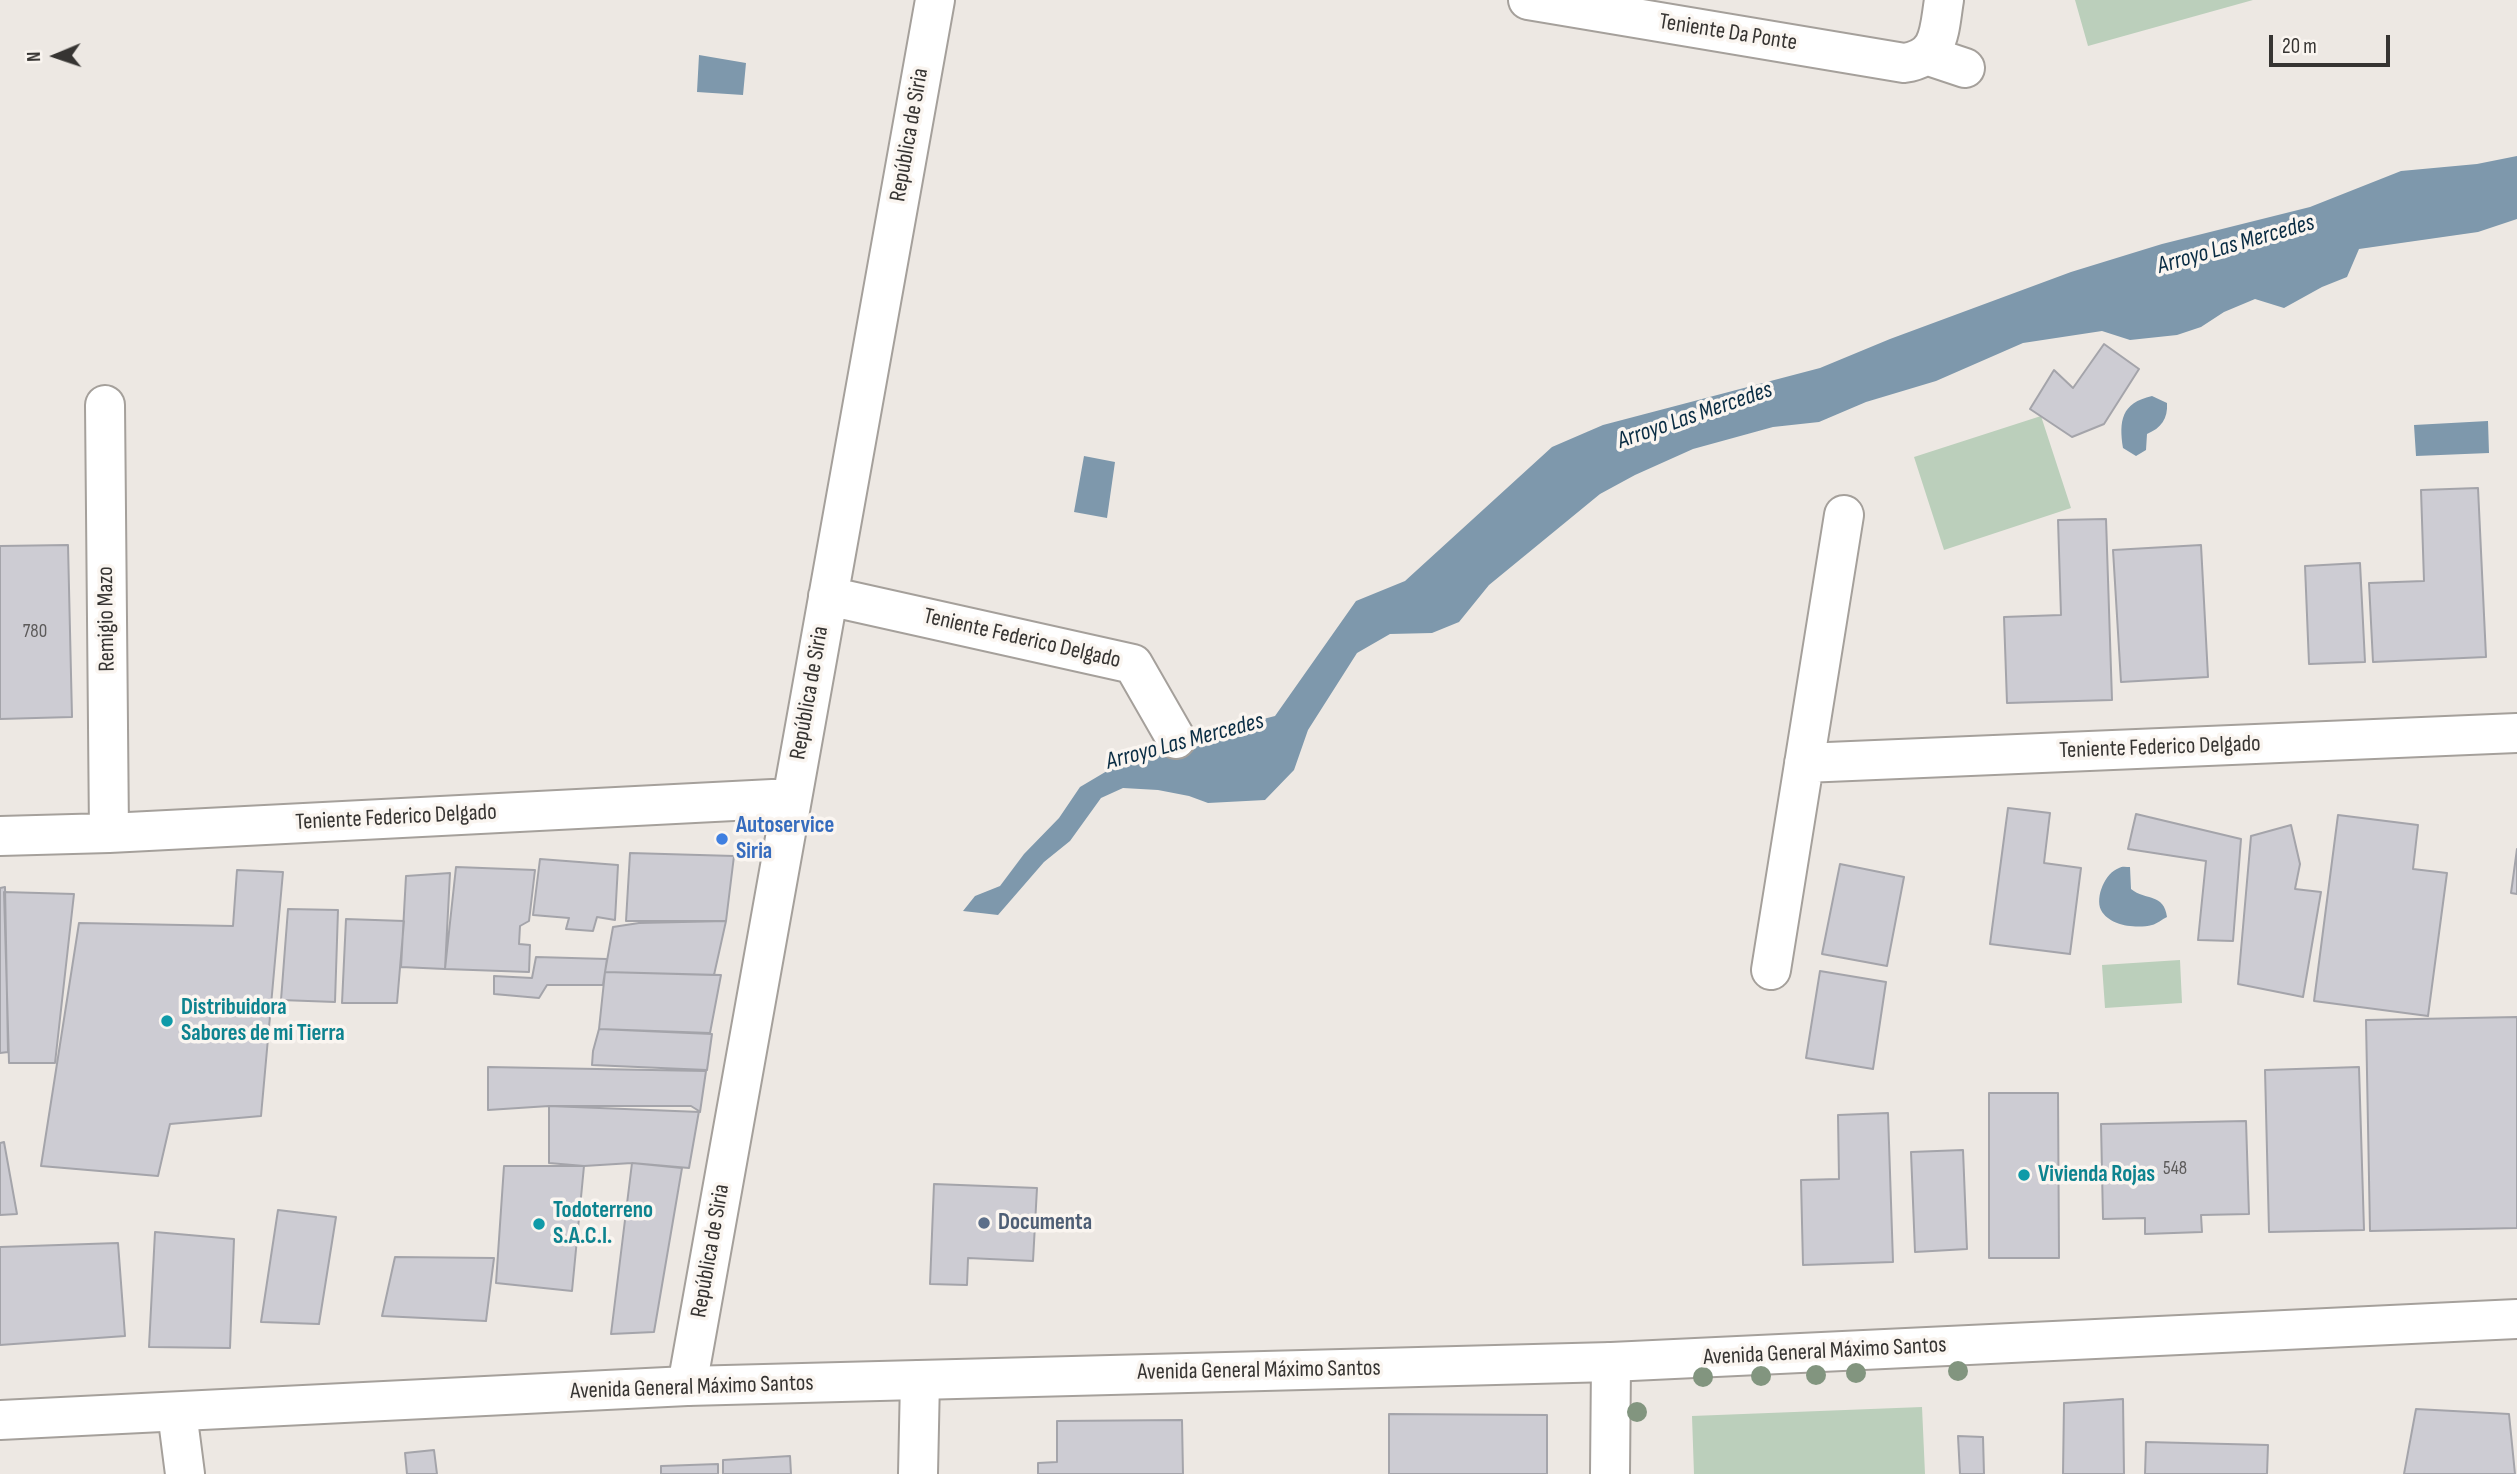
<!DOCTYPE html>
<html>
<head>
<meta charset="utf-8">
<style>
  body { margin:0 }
  #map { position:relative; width:2517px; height:1474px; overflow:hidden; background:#ede8e3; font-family:"Sofia Sans Condensed",sans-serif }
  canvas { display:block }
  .north { position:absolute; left:21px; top:21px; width:70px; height:70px; -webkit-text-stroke:5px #faf5f0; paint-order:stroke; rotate:268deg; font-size:19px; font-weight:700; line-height:28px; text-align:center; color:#363432 }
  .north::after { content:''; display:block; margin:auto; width:24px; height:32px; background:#363432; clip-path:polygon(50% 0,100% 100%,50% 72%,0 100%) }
  .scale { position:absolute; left:2269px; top:35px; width:121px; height:32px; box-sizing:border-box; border:4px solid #363432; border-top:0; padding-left:9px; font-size:21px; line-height:24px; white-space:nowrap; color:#363432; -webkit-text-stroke:5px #faf5f0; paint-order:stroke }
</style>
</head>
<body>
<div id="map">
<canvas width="2517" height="1474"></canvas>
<div class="north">N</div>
<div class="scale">20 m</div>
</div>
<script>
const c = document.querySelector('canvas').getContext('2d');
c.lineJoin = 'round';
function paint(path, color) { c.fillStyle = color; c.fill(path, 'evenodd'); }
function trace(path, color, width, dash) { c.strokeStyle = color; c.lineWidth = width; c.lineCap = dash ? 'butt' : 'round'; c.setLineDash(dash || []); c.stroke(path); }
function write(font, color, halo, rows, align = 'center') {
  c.font = font + ' "Sofia Sans Condensed",sans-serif'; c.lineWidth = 7; c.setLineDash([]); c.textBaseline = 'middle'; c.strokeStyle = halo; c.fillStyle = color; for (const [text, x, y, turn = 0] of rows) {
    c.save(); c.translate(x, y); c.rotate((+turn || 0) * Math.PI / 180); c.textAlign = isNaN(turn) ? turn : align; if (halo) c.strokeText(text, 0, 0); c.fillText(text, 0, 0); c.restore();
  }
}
paint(new Path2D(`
  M 2075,0 L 2253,0 L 2088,46 Z
  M 2041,416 L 2071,508 L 1944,550 L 1914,457 Z
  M 2180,960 L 2182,1003 L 2105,1008 L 2102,965 Z
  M 1922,1407 L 1925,1474 L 1694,1474 L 1692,1416 Z`), '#bbcfbb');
paint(new Path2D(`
  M 699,55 L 746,63 L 743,95 L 697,92 Z
  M 2517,156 L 2517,219 L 2478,232 L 2359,249 L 2347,277 L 2322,287 L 2284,308 L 2255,299 L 2224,312 L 2201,327 L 2177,335 L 2130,340 L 2102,331 L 2023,343 L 1936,381 L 1866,402 L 1819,422 L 1773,427 L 1693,449 L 1635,475 L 1600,494 L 1489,585 L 1459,622 L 1432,633 L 1390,634 L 1357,653 L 1308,730 L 1294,770 L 1265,800 L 1208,803 L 1189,796 L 1158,790 L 1123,788 L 1101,798 L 1070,841 L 1044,862 L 998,915 L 963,911 L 975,896 L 1000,886 L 1024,854 L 1059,818 L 1080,787 L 1107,771 L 1209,733 L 1275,716 L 1356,601 L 1405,581 L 1552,447 L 1603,425 L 1820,368 L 1890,339 L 2071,272 L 2162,244 L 2310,207 L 2401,171 L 2477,164 Z
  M 2152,396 L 2167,403 C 2168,419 2161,428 2147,434 L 2146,450 L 2136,456 L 2123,448 C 2119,421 2121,403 2152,396 Z
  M 2488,421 L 2489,453 L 2416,456 L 2414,425 Z
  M 1084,456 L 1115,462 L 1107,518 L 1074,512 Z
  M 2130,867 L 2131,889 C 2146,901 2164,893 2167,917 C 2162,919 2157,924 2152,925 C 2137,929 2109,926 2101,910 C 2095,897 2105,873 2119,868 C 2122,866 2126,867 2130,867 Z`), '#7e98ac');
const building = new Path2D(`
  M 2104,344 L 2139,369 L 2104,424 L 2072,437 L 2030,409 L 2054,370 L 2073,388 Z
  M 2478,488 L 2486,657 L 2373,662 L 2369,583 L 2424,581 L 2421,490 Z
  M 2106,519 L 2112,700 L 2007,703 L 2004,617 L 2061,615 L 2058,520 Z
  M 68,545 L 72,717 L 0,719 L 0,546 Z
  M 2201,545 L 2208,677 L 2121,682 L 2113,550 Z
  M 2360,563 L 2365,662 L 2309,664 L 2305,566 Z
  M 2008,808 L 2050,813 L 2044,863 L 2081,868 L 2070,954 L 1990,944 Z
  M 2136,814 L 2241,839 L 2233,941 L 2198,940 L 2206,861 L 2128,849 Z
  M 2338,815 L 2418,825 L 2413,869 L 2447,873 L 2428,1016 L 2314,1001 Z
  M 2291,825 L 2300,864 L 2295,889 L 2321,892 L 2303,997 L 2238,984 L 2251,836 Z
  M 2517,849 L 2517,894 L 2511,893 Z
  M 630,853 L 734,856 L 726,921 L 626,921 Z
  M 540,859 L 618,865 L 615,920 L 597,917 L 593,931 L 566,929 L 569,918 L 533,915 Z
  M 1840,864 L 1904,877 L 1887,966 L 1822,954 Z
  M 456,867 L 535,870 L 529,921 L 520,926 L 519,944 L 530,945 L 529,972 L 445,969 Z
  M 237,870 L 283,872 L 261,1116 L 170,1124 L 158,1176 L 41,1166 L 79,923 L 233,926 Z
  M 450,873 L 445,969 L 401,967 L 406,876 Z
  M 5,887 L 8,1052 L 0,1053 L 0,888 Z
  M 4,892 L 74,894 L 55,1063 L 9,1063 Z
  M 288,909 L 338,910 L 335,1002 L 281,1000 Z
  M 346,919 L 404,921 L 397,1003 L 342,1003 Z
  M 726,921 L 714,975 L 605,972 L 613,927 L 639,923 Z
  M 536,957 L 607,959 L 603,985 L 547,985 L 539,998 L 494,994 L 494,976 L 532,978 Z
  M 1820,971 L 1886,982 L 1873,1069 L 1806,1058 Z
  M 605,972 L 721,975 L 710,1033 L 599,1029 Z
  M 2517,1017 L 2517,1228 L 2370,1231 L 2366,1020 Z
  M 599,1029 L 712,1034 L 707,1070 L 592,1065 L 593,1051 Z
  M 488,1067 L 706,1071 L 700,1112 L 549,1106 L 488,1110 Z
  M 2359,1067 L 2364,1230 L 2269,1232 L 2265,1070 Z
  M 1989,1093 L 2058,1093 L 2059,1258 L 1989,1258 Z
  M 549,1106 L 691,1106 L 699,1111 L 689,1168 L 632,1163 L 584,1166 L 549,1163 Z
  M 1888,1113 L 1893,1262 L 1803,1265 L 1801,1180 L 1839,1179 L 1838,1115 Z
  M 2246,1121 L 2249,1214 L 2201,1215 L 2202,1232 L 2145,1234 L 2145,1218 L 2103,1219 L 2101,1124 Z
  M 4,1142 L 17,1214 L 0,1215 L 0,1143 Z
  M 1963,1150 L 1967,1249 L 1915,1252 L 1911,1152 Z
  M 632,1163 L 682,1168 L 654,1332 L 611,1334 Z
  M 504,1166 L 584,1166 L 572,1291 L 496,1283 Z
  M 934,1184 L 1037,1188 L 1033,1261 L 968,1258 L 967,1285 L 930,1284 Z
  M 278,1210 L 336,1217 L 319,1324 L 261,1322 Z
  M 155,1232 L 234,1239 L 230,1348 L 149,1347 Z
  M 118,1243 L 125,1336 L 0,1345 L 0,1247 Z
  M 395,1257 L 494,1258 L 486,1321 L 382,1316 Z
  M 2123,1399 L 2124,1474 L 2063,1474 L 2064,1403 Z
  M 2416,1409 L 2509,1414 L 2515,1474 L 2404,1474 Z
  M 1389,1414 L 1547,1415 L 1547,1474 L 1389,1474 Z
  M 1182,1420 L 1183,1474 L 1038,1474 L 1038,1463 L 1057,1462 L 1057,1421 Z
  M 1958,1436 L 1983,1437 L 1984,1474 L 1960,1474 Z
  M 2146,1442 L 2268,1445 L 2267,1474 L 2145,1474 Z
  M 434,1450 L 437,1474 L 407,1474 L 405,1453 Z
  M 790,1456 L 791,1474 L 723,1474 L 723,1460 Z
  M 718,1464 L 718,1474 L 661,1474 L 661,1466 Z`);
paint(building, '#cdccd3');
trace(building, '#a4a4aa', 2);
const minor = new Path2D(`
  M 1528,0 L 1904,63 C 1941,58 1939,30 1944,0
  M 1926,55 L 1965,68
  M 105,405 L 109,833
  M 828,596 L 1133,664 L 1176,739
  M 1804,763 L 2517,733
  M 0,836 L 109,833 L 792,798
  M 1771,970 L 1844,515
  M 687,1386 L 935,0
  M 177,1412 L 185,1474
  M 918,1474 L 920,1380
  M 1610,1474 L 1611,1362`);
const major = new Path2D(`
  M 0,1420 L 687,1386 L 1611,1362 L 2517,1319`);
trace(minor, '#a5a09b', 42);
trace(major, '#a5a09b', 42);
trace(minor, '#fff', 38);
trace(major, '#fff', 38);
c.fillStyle = '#82957f';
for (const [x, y] of [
  [1958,1371],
  [1856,1373],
  [1816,1375],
  [1761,1376],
  [1703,1377],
  [1637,1412]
]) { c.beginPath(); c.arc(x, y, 10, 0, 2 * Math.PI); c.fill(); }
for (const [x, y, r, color] of [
  [722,839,7,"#3f7fe0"],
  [167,1021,7,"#0f9aa8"],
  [2024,1175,7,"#0f9aa8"],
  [984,1223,7,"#5c6f8a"],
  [539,1224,7,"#0f9aa8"]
]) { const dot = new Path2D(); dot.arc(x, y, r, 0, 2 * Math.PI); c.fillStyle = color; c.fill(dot); trace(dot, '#faf5f0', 2.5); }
write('19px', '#5c5a5a', null, [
  ["780",35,632],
  ["548",2175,1169]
]);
write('23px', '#363432', '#faf5f0', [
  ["Teniente Da Ponte",1728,33,9],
  ["República de Siria",910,135,-80],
  ["Remigio Mazo",107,619,-91],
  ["Teniente Federico Delgado",1022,639,13],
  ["República de Siria",810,693,-80],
  ["Teniente Federico Delgado",2160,748,-2],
  ["Teniente Federico Delgado",396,818,-3],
  ["República de Siria",711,1251,-80],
  ["Avenida General Máximo Santos",1825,1352,-3],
  ["Avenida General Máximo Santos",1259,1371,-1],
  ["Avenida General Máximo Santos",692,1388,-2]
]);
write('bold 23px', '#366cbe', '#faf5f0', [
  ["Autoservice",736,826],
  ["Siria",736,852]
], 'left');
write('bold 23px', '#0d838f', '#faf5f0', [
  ["Distribuidora",181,1008],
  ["Sabores de mi Tierra",181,1034],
  ["Vivienda Rojas",2038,1175],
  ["Todoterreno",553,1211],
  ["S.A.C.I.",553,1237]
], 'left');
write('bold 23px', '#4e5e75', '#faf5f0', [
  ["Documenta",998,1223]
], 'left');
write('italic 24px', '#092c43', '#faf5f0', [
  ["Arroyo Las Mercedes",2236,245,-16],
  ["Arroyo Las Mercedes",1695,416,-19],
  ["Arroyo Las Mercedes",1185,742,-15]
]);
</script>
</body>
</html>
